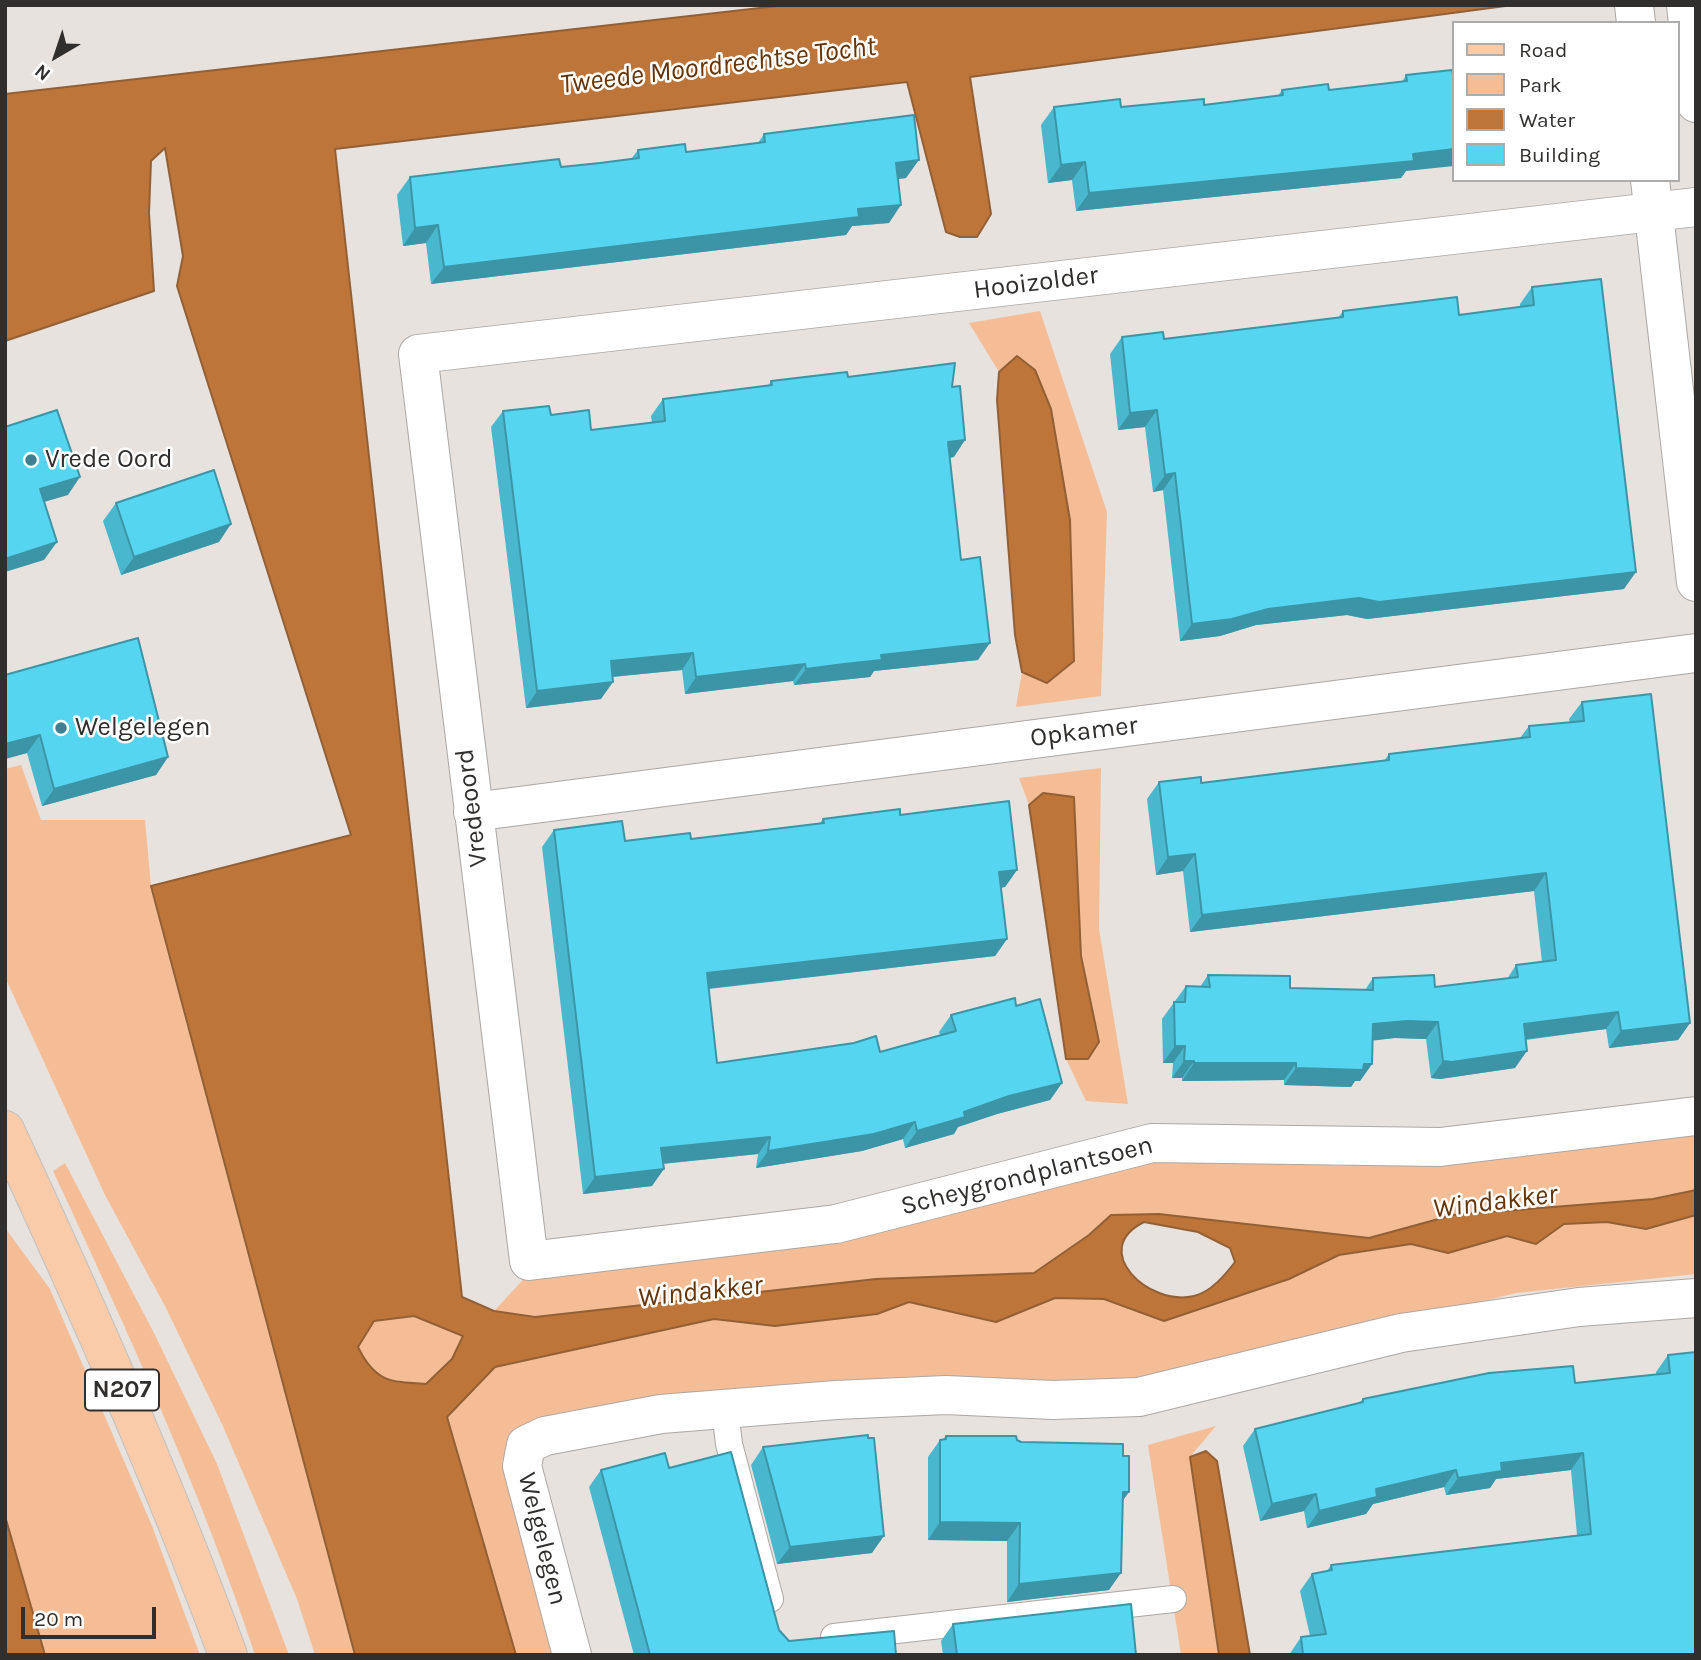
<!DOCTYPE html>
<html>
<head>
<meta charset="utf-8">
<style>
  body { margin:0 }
  #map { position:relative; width:1701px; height:1660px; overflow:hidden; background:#e7e2de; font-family:Karla,sans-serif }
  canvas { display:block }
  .frame { position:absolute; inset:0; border:7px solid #312f2d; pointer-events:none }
  .legend { position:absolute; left:1452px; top:21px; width:228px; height:161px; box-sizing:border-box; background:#fff; border:2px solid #adacab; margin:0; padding:9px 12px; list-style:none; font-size:21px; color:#312f2d }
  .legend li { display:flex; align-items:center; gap:14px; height:35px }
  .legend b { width:35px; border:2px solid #adacab }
  .north { position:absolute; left:21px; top:21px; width:70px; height:70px; -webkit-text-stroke:5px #fff; paint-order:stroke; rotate:219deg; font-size:19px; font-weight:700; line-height:28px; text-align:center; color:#312f2d }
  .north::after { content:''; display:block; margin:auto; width:24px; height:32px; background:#312f2d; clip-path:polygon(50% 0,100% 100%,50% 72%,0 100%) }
  .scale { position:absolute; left:21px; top:1607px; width:135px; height:32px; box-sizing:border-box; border:4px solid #312f2d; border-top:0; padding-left:9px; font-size:21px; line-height:24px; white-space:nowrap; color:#312f2d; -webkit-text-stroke:5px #fff; paint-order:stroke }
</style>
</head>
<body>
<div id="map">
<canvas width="1701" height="1660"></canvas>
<div class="frame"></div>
<ul class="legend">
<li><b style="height:9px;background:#f9cba9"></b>Road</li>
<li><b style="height:19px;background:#f4bd96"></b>Park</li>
<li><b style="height:19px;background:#bd753a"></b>Water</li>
<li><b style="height:19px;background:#55d5ef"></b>Building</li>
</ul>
<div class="north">N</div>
<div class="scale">20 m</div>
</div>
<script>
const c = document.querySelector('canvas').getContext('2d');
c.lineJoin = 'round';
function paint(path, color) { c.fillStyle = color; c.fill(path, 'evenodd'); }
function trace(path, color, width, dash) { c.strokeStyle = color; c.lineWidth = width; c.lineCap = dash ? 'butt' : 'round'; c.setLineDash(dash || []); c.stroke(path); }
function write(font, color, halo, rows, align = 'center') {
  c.font = font + ' Karla,sans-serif'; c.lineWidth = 5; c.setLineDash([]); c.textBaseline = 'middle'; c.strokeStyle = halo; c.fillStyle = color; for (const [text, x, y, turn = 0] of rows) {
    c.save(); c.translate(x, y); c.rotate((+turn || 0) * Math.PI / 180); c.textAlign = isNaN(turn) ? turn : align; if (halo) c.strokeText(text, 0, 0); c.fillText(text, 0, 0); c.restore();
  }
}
paint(new Path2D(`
  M 1040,311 L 1107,512 L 1101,696 L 1016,707 L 1022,672 L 1047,683 L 1017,356 L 999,372 L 969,323 Z
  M 21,765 L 41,820 L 145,820 L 151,886 L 355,1655 L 315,1655 L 297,1599 L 222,1424 L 166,1308 L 105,1195 L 5,977 L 5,769 Z
  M 1101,768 L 1099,929 L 1128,1104 L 1086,1101 L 1066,1059 L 1088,1059 L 1099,1042 L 1081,956 L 1074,797 L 1044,793 L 1029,805 L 1019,778 Z
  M 1696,1132 L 1696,1190 L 1653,1199 L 1453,1215 L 1369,1238 L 1111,1215 L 1089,1235 L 1034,1273 L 876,1279 L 534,1317 L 494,1311 L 533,1269 L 1162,1152 L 1339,1166 Z
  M 65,1163 L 155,1335 L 217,1464 L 289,1655 L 255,1655 C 200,1488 127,1330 53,1171 Z
  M 1696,1215 L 1696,1274 L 1516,1293 L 1134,1388 L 525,1426 L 502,1461 L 555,1655 L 516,1655 L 446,1417 L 495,1367 L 714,1319 L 775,1326 L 877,1314 L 909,1302 L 996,1322 L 1055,1298 L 1104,1299 L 1164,1321 L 1289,1279 L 1339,1256 L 1411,1244 L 1448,1253 L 1507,1236 L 1536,1244 L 1564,1224 L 1607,1222 L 1646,1229 Z
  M 5,1228 L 50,1289 L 152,1526 L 200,1655 L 45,1655 L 5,1516 Z
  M 414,1316 L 463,1335 L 452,1359 L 426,1384 C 389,1381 376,1382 357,1347 L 374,1321 Z
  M 1216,1426 L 1190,1457 L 1219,1655 L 1181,1655 L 1148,1445 Z`), '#f4bd96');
const water = new Path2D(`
  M 786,5 L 1513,5 L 970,77 L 991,214 L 977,237 L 960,237 L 946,232 L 907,82 L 335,149 L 462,1297 L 494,1311 L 535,1317 L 876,1279 L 1034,1273 L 1089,1235 L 1111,1215 L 1159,1214 L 1369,1238 L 1453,1215 L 1653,1199 L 1696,1190 L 1696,1215 L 1646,1229 L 1607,1222 L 1564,1224 L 1536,1244 L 1507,1236 L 1448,1253 L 1411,1244 L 1339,1255 L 1289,1279 L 1164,1321 L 1104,1299 L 1055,1298 L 996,1322 L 909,1302 L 877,1314 L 775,1326 L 714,1319 L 495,1367 L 447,1417 L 516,1655 L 355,1655 L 151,886 L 351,835 L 177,286 L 183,256 L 165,148 L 151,161 L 149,213 L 154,291 L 5,341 L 5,94 ZM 1144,1222 L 1198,1232 L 1230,1248 L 1235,1262 C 1225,1275 1211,1292 1194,1296 C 1149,1307 1088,1250 1144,1222 ZM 414,1316 L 463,1336 L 452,1359 L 426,1384 C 390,1382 375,1382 358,1347 L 374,1321 Z
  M 1017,356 L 1035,370 L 1051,409 L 1070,520 L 1074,661 L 1047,683 L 1022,672 L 1015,635 L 997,400 L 999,372 Z
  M 1043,793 L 1074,797 L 1081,956 L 1099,1042 L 1088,1059 L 1066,1059 L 1029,805 Z
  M 1206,1451 L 1217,1461 L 1250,1655 L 1219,1655 L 1190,1457 Z
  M 5,1516 L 45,1655 L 5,1655 Z`);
paint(water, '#bd753a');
trace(water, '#936036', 2);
const lane = new Path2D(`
  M 725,1410 L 729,1444 L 770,1599
  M 834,1637 L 1173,1599`);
const street = new Path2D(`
  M 1696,207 L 418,354 L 529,1261 L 836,1224 L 1152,1143 L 1440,1147 L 1696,1116
  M 473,812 L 1696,653
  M 572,1655 L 522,1466 L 526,1445 L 545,1436 L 661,1414 L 836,1400 L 946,1395 L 1053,1400 L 1139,1397 L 1401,1333 L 1579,1307 L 1696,1298`);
const secondary = new Path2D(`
  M 1634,5 L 1636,23
  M 1686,5 L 1696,103
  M 1650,180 L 1696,582`);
const primary = new Path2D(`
  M 5,1130 C 85,1303 162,1476 228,1655`);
trace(lane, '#aca7a4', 28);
trace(street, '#aca7a4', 40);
trace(secondary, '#aca7a4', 40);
trace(primary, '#c1c1c0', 40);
trace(lane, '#fff', 26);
trace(street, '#fff', 38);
trace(secondary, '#fff', 38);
trace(primary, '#f9cba9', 38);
paint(new Path2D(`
  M 1452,70 L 1406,171 L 1401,178 L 1076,211 L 1072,180 L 1048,183 L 1041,125 L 1054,107 L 1121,107 L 1204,105 L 1278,96 L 1282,90 L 1329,90 L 1402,82 L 1406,75 Z
  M 764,134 L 906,178 L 898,179 L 889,223 L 852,226 L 846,235 L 431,284 L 426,243 L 403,246 L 397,195 L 410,177 L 561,167 L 631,159 L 638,150 L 686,152 L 758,143 Z
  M 1532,287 L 1624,589 L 1367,619 L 1347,615 L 1256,625 L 1220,636 L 1180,641 L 1163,490 L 1153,492 L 1145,427 L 1118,430 L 1110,354 L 1122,337 L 1164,339 L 1338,318 L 1343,311 L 1459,315 L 1520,307 L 1520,304 Z
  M 848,377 L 952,387 L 954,457 L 950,458 L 961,560 L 978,660 L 874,671 L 870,677 L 794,685 L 793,681 L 685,694 L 682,670 L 613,677 L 601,699 L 526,708 L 491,427 L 503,411 L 551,415 L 591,430 L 652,423 L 651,416 L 663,399 L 768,386 L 771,381 Z
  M 116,503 L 219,542 L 121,575 L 103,521 Z
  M 5,675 L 168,757 L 156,775 L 42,806 L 27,753 L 5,759 Z
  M 1582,702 L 1690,1023 L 1678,1040 L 1609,1048 L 1606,1029 L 1526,1040 L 1515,1068 L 1440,1079 L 1431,1078 L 1426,1039 L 1395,1038 L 1373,1040 L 1372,1064 L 1360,1081 L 1355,1081 L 1351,1087 L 1284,1085 L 1284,1080 L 1182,1081 L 1182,1078 L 1172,1078 L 1173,1063 L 1163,1063 L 1162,1019 L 1186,986 L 1200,987 L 1208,975 L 1290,988 L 1365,990 L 1373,978 L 1435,987 L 1507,979 L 1516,965 L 1542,962 L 1534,891 L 1190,932 L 1183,871 L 1156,875 L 1147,799 L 1159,782 L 1201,783 L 1384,761 L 1389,754 L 1520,738 L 1529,726 L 1570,722 L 1569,719 Z
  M 900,815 L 1017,870 L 1005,887 L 1001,888 L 1007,939 L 995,956 L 709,989 L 717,1063 L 880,1052 L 940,1035 L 939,1032 L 951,1015 L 1016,1006 L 1062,1083 L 1050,1100 L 997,1114 L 958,1127 L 954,1134 L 905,1148 L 903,1139 L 862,1151 L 756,1168 L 758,1154 L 663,1164 L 652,1186 L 583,1194 L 542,847 L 554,830 L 625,841 L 691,839 L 819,824 L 823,819 Z
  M 1668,1355 L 1696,1655 L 1289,1655 L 1301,1637 L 1310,1636 L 1300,1591 L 1312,1574 L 1327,1571 L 1331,1565 L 1577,1535 L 1571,1470 L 1496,1479 L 1490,1488 L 1446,1495 L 1444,1487 L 1373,1504 L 1366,1514 L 1307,1528 L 1304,1511 L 1260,1521 L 1243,1446 L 1255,1429 L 1359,1403 L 1363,1399 L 1575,1383 L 1656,1374 L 1656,1372 Z
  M 946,1436 L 1017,1440 L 1021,1442 L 1123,1456 L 1129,1492 L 1122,1501 L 1109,1590 L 1007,1602 L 1007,1541 L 928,1540 L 928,1457 L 940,1440 L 943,1439 Z
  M 763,1447 L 872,1553 L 777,1564 L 751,1465 Z
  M 669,1468 L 779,1630 L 789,1641 L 896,1655 L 634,1655 L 589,1487 L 601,1470 Z
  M 953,1624 L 1136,1655 L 943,1655 L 941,1641 Z`), '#49b7ce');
paint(new Path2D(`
  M 1454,149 L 1454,166 L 1406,171 L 1401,178 L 1076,211 L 1089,193 Z
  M 919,160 L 906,178 L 883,181 L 896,163 Z
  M 1085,162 L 1072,180 L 1048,183 L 1061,165 Z
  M 901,205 L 889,223 L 852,226 L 846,235 L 431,284 L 444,267 L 858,209 Z
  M 438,225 L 426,243 L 403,246 L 415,228 Z
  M 1157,410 L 1145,427 L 1118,430 L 1130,413 Z
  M 965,440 L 954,457 L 937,459 L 948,442 Z
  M 1175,473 L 1163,490 L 1153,492 L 1165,475 Z
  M 80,477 L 68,495 L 27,507 L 40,489 Z
  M 231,524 L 219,542 L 121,575 L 134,557 Z
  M 57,542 L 44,560 L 5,572 L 5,559 Z
  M 1636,572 L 1624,589 L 1367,619 L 1347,615 L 1256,625 L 1220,636 L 1180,641 L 1192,624 L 1268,609 L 1359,598 Z
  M 990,643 L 978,660 L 874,671 L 870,677 L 794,685 L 806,669 L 881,655 Z
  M 693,653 L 682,670 L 599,678 L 611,661 Z
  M 805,664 L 793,681 L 685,694 L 696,677 Z
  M 613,682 L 601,699 L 526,708 L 537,691 Z
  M 40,735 L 27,753 L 5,759 L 5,744 Z
  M 168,757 L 156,775 L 42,806 L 54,789 Z
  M 1195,854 L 1183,871 L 1156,875 L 1168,857 Z
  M 1017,870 L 1005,887 L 987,889 L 999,872 Z
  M 1546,873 L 1534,891 L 1190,932 L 1202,915 Z
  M 1007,939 L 995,956 L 695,990 L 707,973 Z
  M 1618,1012 L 1606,1029 L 1512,1041 L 1524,1024 Z
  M 1407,1021 L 1438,1022 L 1426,1039 L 1395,1038 L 1361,1042 L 1373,1024 Z
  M 1690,1023 L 1678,1040 L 1609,1048 L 1621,1031 Z
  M 1175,1046 L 1185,1046 L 1173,1063 L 1163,1063 Z
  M 1527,1051 L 1515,1068 L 1440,1079 L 1431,1078 L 1443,1061 Z
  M 1184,1061 L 1194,1061 L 1182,1078 L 1172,1078 Z
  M 1194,1063 L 1296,1063 L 1284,1080 L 1182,1081 Z
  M 1364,1064 L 1372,1064 L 1360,1081 L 1355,1081 L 1351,1087 L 1284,1085 L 1296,1068 Z
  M 1062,1083 L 1050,1100 L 997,1114 L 958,1127 L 954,1134 L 905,1148 L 917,1131 L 964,1112 L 1009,1096 Z
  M 915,1122 L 903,1139 L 862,1151 L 756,1168 L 768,1151 Z
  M 770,1137 L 758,1154 L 649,1165 L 661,1148 Z
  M 664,1169 L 652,1186 L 583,1194 L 595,1177 Z
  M 1583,1453 L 1571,1470 L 1496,1479 L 1490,1488 L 1446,1495 L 1458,1478 L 1501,1463 Z
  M 1456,1470 L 1444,1487 L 1373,1504 L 1366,1514 L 1307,1528 L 1319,1511 L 1376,1489 Z
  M 1123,1492 L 1129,1492 L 1116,1510 Z
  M 1316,1494 L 1304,1511 L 1260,1521 L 1272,1504 Z
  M 940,1522 L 1020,1523 L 1007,1541 L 928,1540 Z
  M 884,1536 L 872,1553 L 777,1564 L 790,1547 Z
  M 1121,1573 L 1109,1590 L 1007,1602 L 1019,1584 Z`), '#3c95a7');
const building = new Path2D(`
  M 1452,70 L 1453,75 L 1454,75 L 1454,149 L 1413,154 L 1414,161 L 1089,193 L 1085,162 L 1061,165 L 1054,107 L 1120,99 L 1121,107 L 1204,99 L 1204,105 L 1283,95 L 1282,90 L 1328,84 L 1329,90 L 1407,81 L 1406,75 Z
  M 914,115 L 919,160 L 896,163 L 901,205 L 858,209 L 859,217 L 444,267 L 438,225 L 415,228 L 410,177 L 559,159 L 561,167 L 600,163 L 639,158 L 638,150 L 685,144 L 686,152 L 726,147 L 765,142 L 764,134 Z
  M 1601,279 L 1636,572 L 1379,602 L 1359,598 L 1268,609 L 1232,619 L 1192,624 L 1175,473 L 1165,475 L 1157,410 L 1130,413 L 1122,337 L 1163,332 L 1164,339 L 1343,317 L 1343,311 L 1457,297 L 1459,315 L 1534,305 L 1532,287 Z
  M 955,363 L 952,387 L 960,386 L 965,440 L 948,442 L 961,560 L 980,557 L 990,643 L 881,655 L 882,660 L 844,664 L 806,669 L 805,664 L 696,677 L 693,653 L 611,661 L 613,682 L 537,691 L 503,411 L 549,406 L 551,415 L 589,410 L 591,430 L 665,421 L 663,399 L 772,385 L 771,381 L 847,372 L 848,377 Z
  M 57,410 L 80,477 L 40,489 L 57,542 L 5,559 L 5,427 Z
  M 214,470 L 231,524 L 134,557 L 116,503 Z
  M 138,638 L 168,757 L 54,789 L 40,735 L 5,744 L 5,675 Z
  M 1651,694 L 1690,1023 L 1621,1031 L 1618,1012 L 1524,1024 L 1527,1051 L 1452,1062 L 1443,1061 L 1438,1022 L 1407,1021 L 1373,1024 L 1372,1064 L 1364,1064 L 1363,1070 L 1296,1068 L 1296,1063 L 1194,1063 L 1194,1061 L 1184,1061 L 1185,1046 L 1175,1046 L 1174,1002 L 1185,1002 L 1186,986 L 1210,987 L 1208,975 L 1290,976 L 1290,988 L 1373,990 L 1373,978 L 1434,975 L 1435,987 L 1518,977 L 1516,965 L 1556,960 L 1546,873 L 1202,915 L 1195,854 L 1168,857 L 1159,782 L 1201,777 L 1201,783 L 1314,769 L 1389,760 L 1389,754 L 1530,737 L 1529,726 L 1584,721 L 1582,702 Z
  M 1009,801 L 1017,870 L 999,872 L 1007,939 L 707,973 L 717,1063 L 854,1043 L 876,1036 L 880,1052 L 956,1031 L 951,1015 L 1015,998 L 1016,1006 L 1040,999 L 1062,1083 L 1009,1096 L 964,1112 L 965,1117 L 917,1131 L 915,1122 L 874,1134 L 768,1151 L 770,1137 L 661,1148 L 664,1169 L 595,1177 L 554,830 L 622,821 L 625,841 L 690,833 L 691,839 L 824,823 L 823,819 L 900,809 L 900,815 Z
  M 1696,1352 L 1696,1655 L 1303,1655 L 1301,1637 L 1326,1634 L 1312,1574 L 1332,1570 L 1331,1565 L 1591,1534 L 1583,1453 L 1501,1463 L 1502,1471 L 1458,1478 L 1456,1470 L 1376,1489 L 1377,1497 L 1319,1511 L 1316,1494 L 1272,1504 L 1255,1429 L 1363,1402 L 1363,1399 L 1489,1373 L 1573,1366 L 1575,1383 L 1670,1373 L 1668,1355 Z
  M 868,1435 L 868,1438 L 874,1438 L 884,1536 L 790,1547 L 763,1447 Z
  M 946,1436 L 1016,1436 L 1017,1440 L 1021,1442 L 1123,1444 L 1123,1456 L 1129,1456 L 1129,1492 L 1123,1492 L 1121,1573 L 1019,1584 L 1020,1523 L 940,1522 L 940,1440 L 946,1439 Z
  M 731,1452 L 779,1630 L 789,1641 L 894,1631 L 896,1655 L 650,1655 L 601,1470 L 665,1453 L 669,1468 Z
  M 1131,1604 L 1136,1655 L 957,1655 L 953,1624 Z`);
paint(building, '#55d5ef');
trace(building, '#3c95a7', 2);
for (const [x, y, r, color] of [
  [31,460,7,"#3d8190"],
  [61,728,7,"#3d8190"]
]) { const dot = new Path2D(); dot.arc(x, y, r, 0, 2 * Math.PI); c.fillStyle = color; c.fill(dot); trace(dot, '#fff', 2.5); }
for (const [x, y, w] of [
  [122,1390,74]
]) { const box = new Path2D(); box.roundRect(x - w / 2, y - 20.5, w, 41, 5); c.fillStyle = '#fff'; c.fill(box); trace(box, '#312f2d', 2); }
write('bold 24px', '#312f2d', null, [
  ["N207",122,1390]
]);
write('26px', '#312f2d', '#fff', [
  ["Hooizolder",1036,283,-7],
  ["Opkamer",1084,732,-7],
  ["Vredeoord",472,808,-97],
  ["Scheygrondplantsoen",1027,1176,-14],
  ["Welgelegen",542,1539,76]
]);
write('26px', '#312f2d', '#fff', [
  ["Vrede Oord",45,460],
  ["Welgelegen",75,728]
], 'left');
write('italic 28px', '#663507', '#fff', [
  ["Tweede Moordrechtse Tocht",718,66,-7],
  ["Windakker",1495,1202,-7],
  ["Windakker",700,1292,-6]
]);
</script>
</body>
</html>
